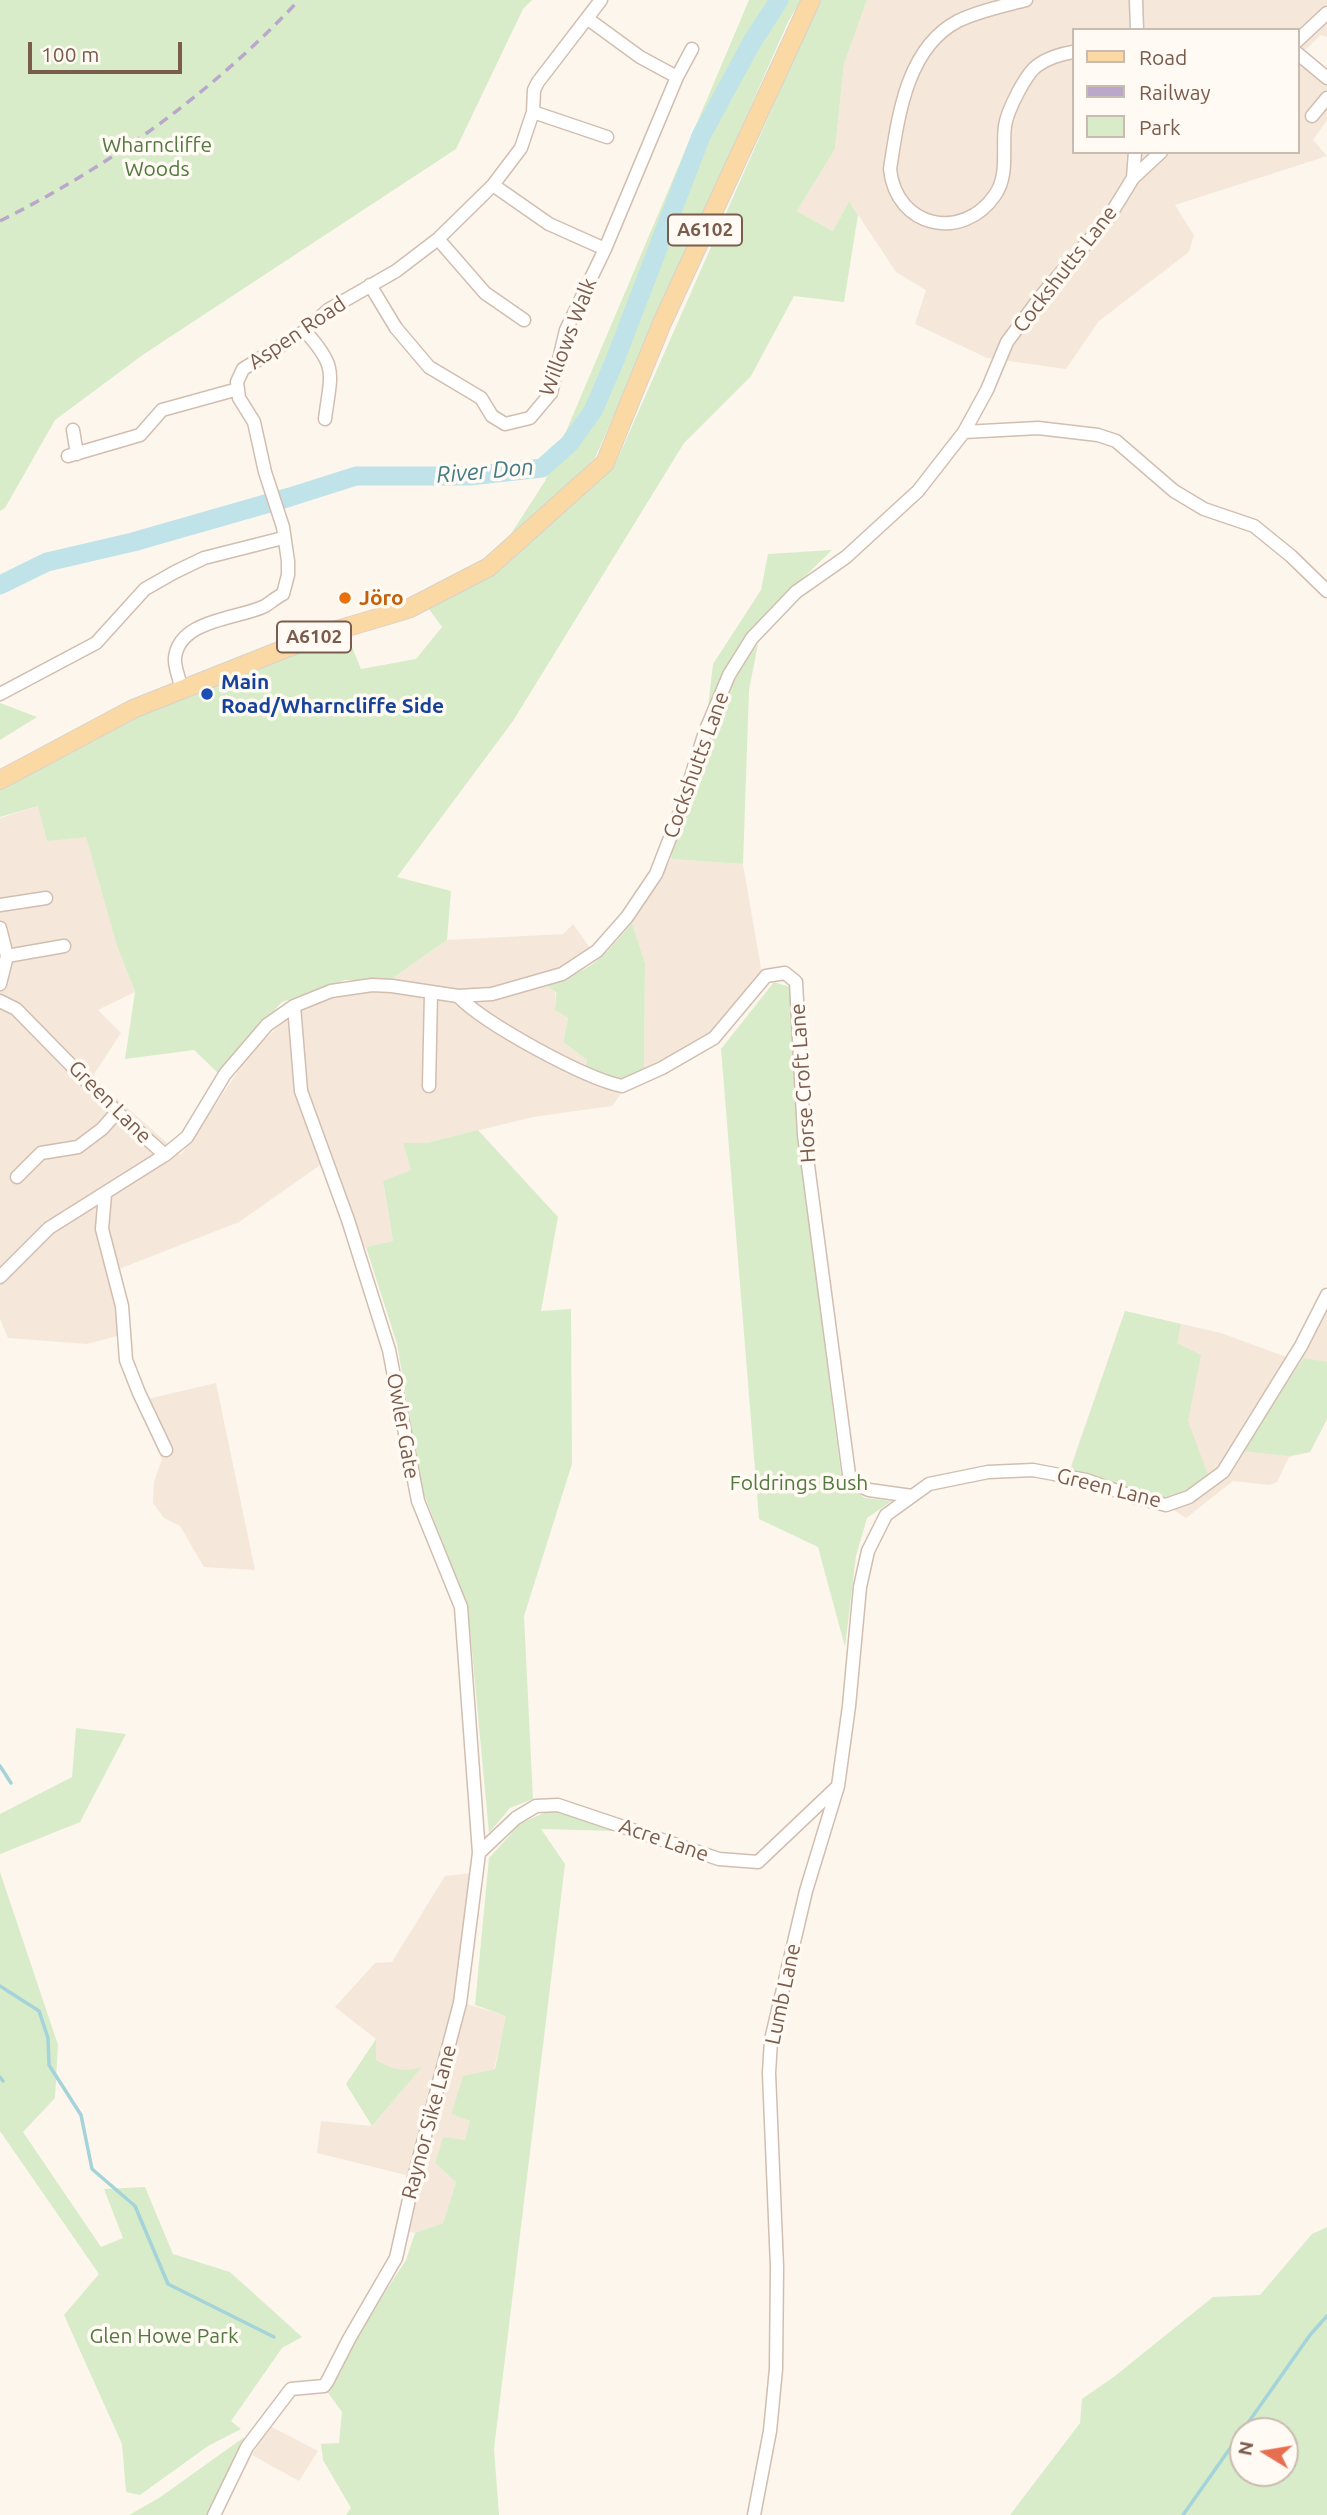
<!DOCTYPE html>
<html>
<head>
<meta charset="utf-8">
<style>
  body { margin:0 }
  #map { position:relative; width:1327px; height:2515px; overflow:hidden; background:#fdf6ec; font-family:Ubuntu,sans-serif }
  canvas { display:block }
  .legend { position:absolute; left:1072px; top:28px; width:228px; height:126px; box-sizing:border-box; background:#fffaf3; border:2px solid #cabbb1; margin:0; padding:9px 12px; list-style:none; font-size:21px; color:#7a5c4d }
  .legend li { display:flex; align-items:center; gap:14px; height:35px }
  .legend b { width:35px; border:2px solid #cabbb1 }
  .north { position:absolute; left:1229px; top:2417px; width:70px; height:70px; box-sizing:border-box; background:#fffaf3; border:2px solid #cabbb1; border-radius:50%; rotate:281deg; font-size:19px; font-weight:700; line-height:28px; text-align:center; color:#7a5c4d }
  .north::after { content:''; display:block; margin:auto; width:24px; height:32px; background:#e76f51; clip-path:polygon(50% 0,100% 100%,50% 72%,0 100%) }
  .scale { position:absolute; left:28px; top:42px; width:154px; height:32px; box-sizing:border-box; border:4px solid #7a5c4d; border-top:0; padding-left:9px; font-size:21px; line-height:24px; white-space:nowrap; color:#7a5c4d; -webkit-text-stroke:5px #fffaf3; paint-order:stroke }
</style>
</head>
<body>
<div id="map">
<canvas width="1327" height="2515"></canvas>
<ul class="legend">
<li><b style="height:9px;background:#fbd9a5"></b>Road</li>
<li><b style="height:9px;background:#b9a8c9"></b>Railway</li>
<li><b style="height:19px;background:#d8ecc9"></b>Park</li>
</ul>
<div class="north">N</div>
<div class="scale">100 m</div>
</div>
<script>
const c = document.querySelector('canvas').getContext('2d');
c.lineJoin = 'round';
function paint(path, color) { c.fillStyle = color; c.fill(path, 'evenodd'); }
function trace(path, color, width, dash) { c.strokeStyle = color; c.lineWidth = width; c.lineCap = dash ? 'butt' : 'round'; c.setLineDash(dash || []); c.stroke(path); }
function write(font, color, halo, rows, align = 'center') {
  c.font = font + ' Ubuntu,sans-serif'; c.lineWidth = 7; c.setLineDash([]); c.textBaseline = 'middle'; c.strokeStyle = halo; c.fillStyle = color; for (const [text, x, y, turn = 0] of rows) {
    c.save(); c.translate(x, y); c.rotate((+turn || 0) * Math.PI / 180); c.textAlign = isNaN(turn) ? turn : align; if (halo) c.strokeText(text, 0, 0); c.fillText(text, 0, 0); c.restore();
  }
}
paint(new Path2D(`
  M 867,0 L 1327,0 L 1327,37 L 1321,35 L 1303,52 L 1327,73 L 1327,120 L 1313,140 L 1327,156 L 1175,205 L 1194,235 L 1189,252 L 1099,321 L 1066,369 L 987,358 L 915,324 L 926,290 L 896,272 L 849,201 L 833,231 L 797,211 L 835,149 L 844,64 ZM 1073,30 L 1297,30 L 1297,152 L 1073,152 Z
  M 38,806 L 86,836 L 117,946 L 135,992 L 98,1010 L 121,1033 L 92,1077 L 181,1155 L 252,1051 L 288,1018 L 330,997 L 373,990 L 378,993 L 390,980 L 447,940 L 563,934 L 573,924 L 590,948 L 578,959 L 555,970 L 555,1010 L 568,1018 L 563,1042 L 587,1060 L 580,1076 L 621,1094 L 612,1106 L 533,1117 L 426,1143 L 403,1143 L 411,1170 L 383,1182 L 393,1241 L 357,1249 L 326,1161 L 239,1222 L 114,1271 L 124,1334 L 87,1344 L 8,1338 L 0,1319 L 0,818 Z
  M 671,859 L 743,864 L 762,974 L 711,1035 L 644,1074 L 645,963 L 632,923 Z
  M 1327,1294 L 1327,1419 L 1310,1452 L 1289,1457 L 1277,1482 L 1270,1485 L 1233,1481 L 1186,1518 L 1166,1505 L 1067,1477 L 1125,1311 L 1221,1333 L 1292,1359 Z
  M 216,1383 L 255,1570 L 204,1567 L 180,1526 L 164,1518 L 153,1503 L 154,1481 L 162,1460 L 139,1401 Z
  M 472,1873 L 453,2000 L 507,2016 L 494,2069 L 463,2077 L 451,2114 L 471,2121 L 465,2140 L 443,2138 L 435,2163 L 456,2182 L 443,2223 L 415,2233 L 408,2231 L 414,2177 L 317,2153 L 321,2121 L 372,2126 L 421,2068 L 412,2071 L 390,2069 L 375,2060 L 376,2039 L 335,2007 L 375,1963 L 392,1962 L 445,1876 Z
  M 270,2426 L 318,2451 L 299,2481 L 252,2455 Z`), '#f5e8da');
paint(new Path2D(`
  M 0,0 L 532,0 L 523,9 L 456,149 L 144,354 L 55,420 L 5,508 L 0,511 Z
  M 749,0 L 801,0 L 788,22 L 595,458 L 498,554 L 545,481 Z
  M 820,0 L 867,0 L 844,64 L 835,149 L 797,211 L 833,231 L 849,201 L 858,215 L 844,302 L 794,296 L 751,376 L 684,443 L 513,721 L 397,877 L 451,891 L 447,940 L 390,980 L 345,980 L 282,1002 L 218,1073 L 194,1050 L 125,1059 L 135,992 L 117,946 L 86,837 L 47,841 L 38,806 L 0,817 L 0,787 L 138,715 L 338,633 L 350,642 L 361,669 L 416,659 L 442,627 L 426,605 L 495,570 L 614,467 Z
  M 832,550 L 795,586 L 727,670 L 708,707 L 713,664 L 761,590 L 768,554 Z
  M 758,644 L 749,690 L 743,864 L 671,859 L 674,837 L 706,737 L 734,676 Z
  M 0,703 L 37,717 L 0,740 Z
  M 632,923 L 645,963 L 644,1074 L 623,1082 L 585,1067 L 587,1060 L 563,1042 L 568,1018 L 555,1010 L 556,992 L 545,984 C 593,971 601,959 632,923 Z
  M 774,982 L 790,987 L 797,1128 L 842,1482 L 865,1498 L 892,1501 L 867,1518 L 856,1556 L 845,1647 L 818,1547 L 759,1519 L 721,1049 Z
  M 478,1130 L 558,1217 L 541,1311 L 571,1309 L 572,1464 L 524,1616 L 533,1799 L 510,1808 L 489,1833 L 468,1608 L 422,1489 L 397,1344 L 366,1247 L 393,1241 L 383,1181 L 411,1170 L 403,1143 L 426,1143 Z
  M 1125,1311 L 1181,1324 L 1177,1343 L 1201,1355 L 1188,1421 L 1208,1475 L 1190,1489 L 1163,1499 L 1070,1471 Z
  M 1304,1358 L 1327,1362 L 1327,1419 L 1310,1452 L 1289,1456 L 1241,1451 Z
  M 76,1728 L 126,1734 L 80,1822 L 0,1854 L 0,1814 L 72,1777 Z
  M 553,1809 L 615,1831 L 541,1829 L 565,1864 L 494,2449 L 499,2515 L 346,2515 L 351,2508 L 323,2460 L 321,2444 L 339,2443 L 342,2412 L 326,2390 L 341,2372 L 344,2355 L 406,2260 L 415,2233 L 443,2223 L 456,2182 L 435,2163 L 443,2137 L 465,2140 L 470,2121 L 451,2114 L 463,2076 L 495,2069 L 506,2016 L 475,2005 L 489,1858 L 521,1823 Z
  M 0,1872 L 58,2045 L 55,2098 L 23,2132 L 101,2247 L 123,2238 L 104,2189 L 145,2187 L 173,2254 L 230,2272 L 302,2337 L 282,2348 L 231,2421 L 241,2429 L 208,2446 L 140,2495 L 126,2492 L 122,2444 L 64,2315 L 99,2274 L 0,2131 Z
  M 376,2039 L 376,2060 C 391,2069 405,2073 422,2067 L 372,2126 L 346,2084 Z
  M 1327,2227 L 1327,2515 L 1010,2515 L 1080,2423 L 1082,2399 L 1115,2376 L 1213,2297 L 1260,2295 L 1312,2234 ZM 1243,2431 L 1285,2431 L 1285,2473 L 1243,2473 Z
  M 243,2438 L 247,2438 L 209,2515 L 129,2515 L 159,2498 Z`), '#d8ecc9');
trace(new Path2D(`
  M 0,1766 L 11,1783
  M 0,1986 L 39,2011 L 48,2038 L 49,2065 L 81,2115 L 92,2169 L 135,2206 L 168,2284 L 274,2337
  M 0,2077 L 3,2081
  M 1183,2515 L 1310,2335 L 1327,2316`), '#a5d3da', 3.5);
trace(new Path2D(`
  M 0,585 L 47,562 L 133,542 L 290,497 L 356,476 L 470,476 L 542,468 L 569,444 L 593,411 L 615,360 L 701,136 L 752,42 L 779,0`), '#bfe3e8', 19);
const street = new Path2D(`
  M 1026,0 C 1003,6 978,11 958,21 C 906,48 898,118 890,169 C 896,228 963,242 995,195 C 1009,175 1002,149 1005,126 C 1007,111 1026,73 1038,65 C 1048,58 1061,54 1073,52
  M 1136,0 L 1137,30
  M 588,19 L 640,57 L 677,77
  M 1297,41 L 1327,13
  M 1297,53 L 1327,78
  M 533,112 L 607,137
  M 1312,116 L 1327,98
  M 1133,178 L 1135,152
  M 493,185 L 549,224 L 605,249
  M 438,239 L 485,293 L 524,320
  M 370,285 L 396,328 L 429,367 L 481,398 L 492,416 L 505,424 L 530,418 L 551,393 L 566,330 L 605,249 L 677,77 L 692,49
  M 305,331 C 338,368 331,372 325,419
  M 73,430 L 77,454
  M 964,432 L 1038,428 L 1098,435 L 1116,441 L 1174,491 L 1204,509 L 1254,526 L 1291,556 L 1327,591
  M 68,456 L 140,435 L 162,410 L 238,389
  M 182,690 C 180,680 174,667 175,658 C 179,619 239,619 265,606 C 271,602 277,597 283,594 L 288,575 L 288,561 L 283,527 L 265,472 L 254,422 L 239,398 L 237,382 L 243,369 L 305,331 L 328,310 L 396,271 L 438,239 L 493,185 L 521,148 L 533,112 L 534,90 L 538,82 L 601,0
  M 0,694 L 96,643 L 145,589 L 175,572 L 204,558 L 283,538
  M 0,905 L 46,898
  M 0,928 L 7,956 L 0,984
  M 7,956 L 64,946
  M 458,996 C 485,1024 584,1078 622,1086 L 662,1068 L 714,1038 L 766,976 L 785,973 L 796,982 L 804,1135 L 850,1482 L 869,1490 L 912,1496
  M 0,1001 L 16,1009 L 117,1112 L 165,1155 L 187,1137 L 225,1074 L 267,1025 L 294,1006 L 331,991 L 372,985 L 392,986 L 458,996 L 492,994 L 562,974 L 597,951 L 627,917 L 656,874 L 680,812 L 705,732 L 729,675 L 752,638 L 796,592 L 846,557 L 918,491 L 964,432 L 987,390 L 1007,342 L 1042,295 L 1109,217 L 1133,178 L 1161,152
  M 429,1086 L 431,993
  M 17,1177 L 41,1153 L 78,1147 L 102,1129 L 117,1112
  M 105,1194 L 102,1229 L 122,1306 L 126,1360 L 139,1393 L 166,1450
  M 0,1277 L 49,1228 L 165,1155
  M 479,1853 L 516,1818 L 536,1806 L 558,1805 L 719,1859 L 758,1862 L 836,1788
  M 214,2515 L 247,2447 L 291,2389 L 324,2386 L 327,2382 L 349,2339 L 396,2258 L 414,2177 L 460,2003 L 479,1853 L 461,1607 L 418,1501 L 389,1350 L 348,1220 L 301,1091 L 294,1006
  M 754,2515 L 770,2431 L 776,2369 L 777,2267 L 769,2073 L 771,2040 L 806,1891 L 838,1786 L 849,1706 L 860,1587 L 868,1551 L 886,1515 L 929,1484 L 988,1472 L 1033,1470 L 1086,1480 L 1134,1497 L 1166,1505 L 1189,1497 L 1223,1472 L 1301,1346 L 1327,1295`);
const primary = new Path2D(`
  M 0,780 L 133,709 L 317,636 L 408,609 L 489,567 L 605,463 L 662,323 L 811,0`);
trace(street, '#d1beb0', 15);
trace(primary, '#dad1cd', 20);
trace(street, '#fff', 12);
trace(primary, '#fbd9a5', 18);
trace(new Path2D(`
  M 0,221 C 112,165 213,92 299,0`), '#b9a8c9', 3.5, [10, 7]);
for (const [x, y, r, color] of [
  [345,598,7,"#e8710a"],
  [207,694,7,"#1a4fb4"]
]) { const dot = new Path2D(); dot.arc(x, y, r, 0, 2 * Math.PI); c.fillStyle = color; c.fill(dot); trace(dot, '#fffaf3', 2.5); }
for (const [x, y, w] of [
  [705,230,74],
  [314,637,74]
]) { const box = new Path2D(); box.roundRect(x - w / 2, y - 15.5, w, 31, 5); c.fillStyle = '#fffaf3'; c.fill(box); trace(box, '#7a5c4d', 2); }
write('bold 19px', '#7a5c4d', null, [
  ["A6102",705,230],
  ["A6102",314,637]
]);
write('21px', '#537a41', '#fffaf3', [
  ["Wharncliffe",157,145],
  ["Woods",157,169],
  ["Foldrings Bush",799,1483],
  ["Glen Howe Park",164,2336]
]);
write('21px', '#7a5c4d', '#fffaf3', [
  ["Cockshutts Lane",1065,269,-52],
  ["Aspen Road",297,333,-34],
  ["Willows Walk",568,337,-69],
  ["Cockshutts Lane",696,765,-70],
  ["Horse Croft Lane",803,1083,-94],
  ["Green Lane",110,1102,45],
  ["Owler Gate",403,1426,80],
  ["Green Lane",1109,1488,14],
  ["Acre Lane",664,1840,19],
  ["Lumb Lane",783,1994,-78],
  ["Raynor Sike Lane",429,2122,-75]
]);
write('bold 21px', '#c56008', '#fffaf3', [
  ["Jöro",359,598]
], 'left');
write('bold 21px', '#164399', '#fffaf3', [
  ["Main",221,682],
  ["Road/Wharncliffe Side",221,706]
], 'left');
write('italic 23px', '#437c86', '#fffaf3', [
  ["River Don",485,471,-5]
]);
</script>
</body>
</html>
